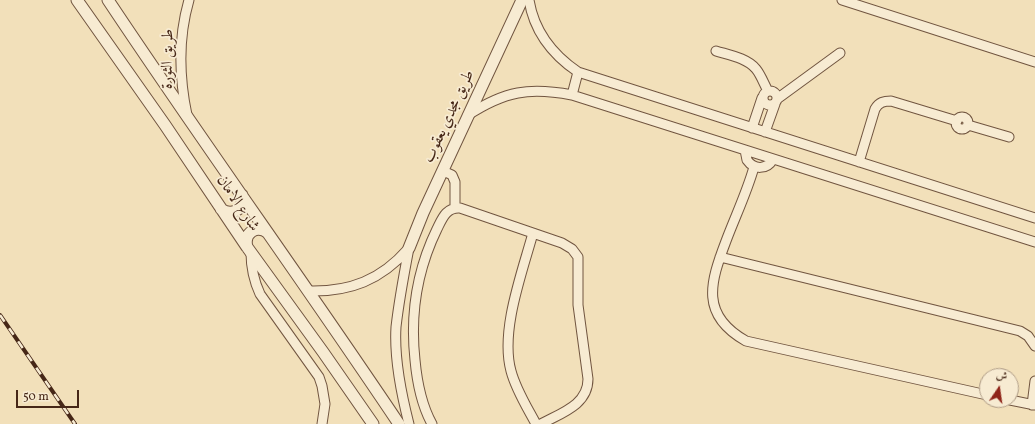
<!DOCTYPE html>
<html>
<head>
<meta charset="utf-8">
<style>
  body { margin:0 }
  #map { position:relative; width:1035px; height:424px; overflow:hidden; background:#f2e0ba; font-family:Vollkorn,Amiri,serif }
  canvas { display:block }
  .north { position:absolute; left:979px; top:368px; width:40px; height:40px; box-sizing:border-box; background:#f7ebd2; border:1px solid #b09d87; border-radius:50%; rotate:13deg; font-size:11px; font-weight:700; line-height:16px; text-align:center; color:#462717 }
  .north::after { content:''; display:block; margin:auto; width:14px; height:18px; background:#8f2418; clip-path:polygon(50% 0,100% 100%,50% 72%,0 100%) }
  .scale { position:absolute; left:16px; top:390px; width:63px; height:18px; box-sizing:border-box; border:2px solid #462717; border-top:0; padding-left:5px; font-size:12px; line-height:14px; white-space:nowrap; color:#462717; -webkit-text-stroke:3px #f7ebd2; paint-order:stroke }
</style>
</head>
<body>
<div id="map">
<canvas width="1035" height="424"></canvas>
<div class="north">ش</div>
<div class="scale">50 m</div>
</div>
<script>
const c = document.querySelector('canvas').getContext('2d');
c.lineJoin = 'round';
function trace(path, color, width, dash) { c.strokeStyle = color; c.lineWidth = width; c.lineCap = dash ? 'butt' : 'round'; c.setLineDash(dash || []); c.stroke(path); }
function write(font, color, halo, rows, align = 'center') {
  c.font = font + ' Vollkorn,Amiri,serif'; c.lineWidth = 3.5; c.setLineDash([]); c.textBaseline = 'middle'; c.strokeStyle = halo; c.fillStyle = color; for (const [text, x, y, turn = 0] of rows) {
    c.save(); c.translate(x, y); c.rotate((+turn || 0) * Math.PI / 180); c.textAlign = isNaN(turn) ? turn : align; if (halo) c.strokeText(text, 0, 0); c.fillText(text, 0, 0); c.restore();
  }
}
const minor = new Path2D(`
  M 529,0 C 534,31 553,55 578,72 L 1035,218
  M 842,0 L 1035,62
  M 716,51 C 729,55 747,58 756,69 C 761,75 764,84 768,91
  M763 98a7 7 0 1 1 14 0a7 7 0 1 1-14 0Z
  M 572,95 L 578,72
  M 777,99 L 840,53
  M 187,115 C 179,77 178,38 189,0
  M 468,115 C 505,91 529,87 572,95 L 1035,242
  M956 123a6 6 0 1 1 12 0a6 6 0 1 1-12 0Z
  M 968,125 L 1009,137
  M 752,128 L 762,98
  M 765,132 L 775,104
  M 745,150 L 747,160 C 754,170 767,170 773,159
  M 859,162 L 875,109 C 879,102 884,101 891,101 L 957,121
  M 754,167 C 747,192 735,217 726,241 C 710,283 700,315 746,341 L 987,395
  M 443,171 L 452,175 L 455,182 L 455,208
  M 533,233 C 522,273 500,331 511,371 C 516,390 527,407 536,424
  M 251,253 C 251,268 254,281 260,294 L 319,377 L 322,386 L 325,404 L 322,424
  M 720,257 L 1020,331 L 1028,336 L 1035,346
  M 309,291 C 350,292 381,280 408,249
  M 1010,400 L 1035,405
  M 1032,405 L 1035,381
  M 409,424 C 401,393 394,359 396,327 C 399,300 404,274 409,248
  M 432,424 C 421,404 417,382 415,360 C 410,314 417,270 437,229 C 442,219 446,207 460,208 L 562,243 L 572,249 L 578,257 L 578,305 L 588,379 C 588,405 561,413 541,424`);
const tertiary = new Path2D(`
  M 77,0 L 165,125 L 247,247 L 323,352 L 373,424
  M 108,0 C 203,143 304,282 399,424
  M 221,209 C 232,217 245,209 242,195
  M 247,247 C 243,233 257,224 268,233
  M 409,248 L 423,213 L 522,0`);
trace(minor, '#715540', 11);
trace(tertiary, '#715540', 13);
trace(minor, '#f7ebd2', 9);
trace(tertiary, '#f7ebd2', 11);
const rail = new Path2D(`
  M 0,315 L 75,424`);
trace(rail, '#462717', 4);
trace(rail, '#f7ebd2', 2.5, [8]);
write('16px', '#462717', '#f7ebd2', [
  ["طريق الثورة",169,59,-89],
  ["طريق مجدي يعقوب",450,117,-65],
  ["شارع الامان",237,204,56]
]);
</script>
</body>
</html>
